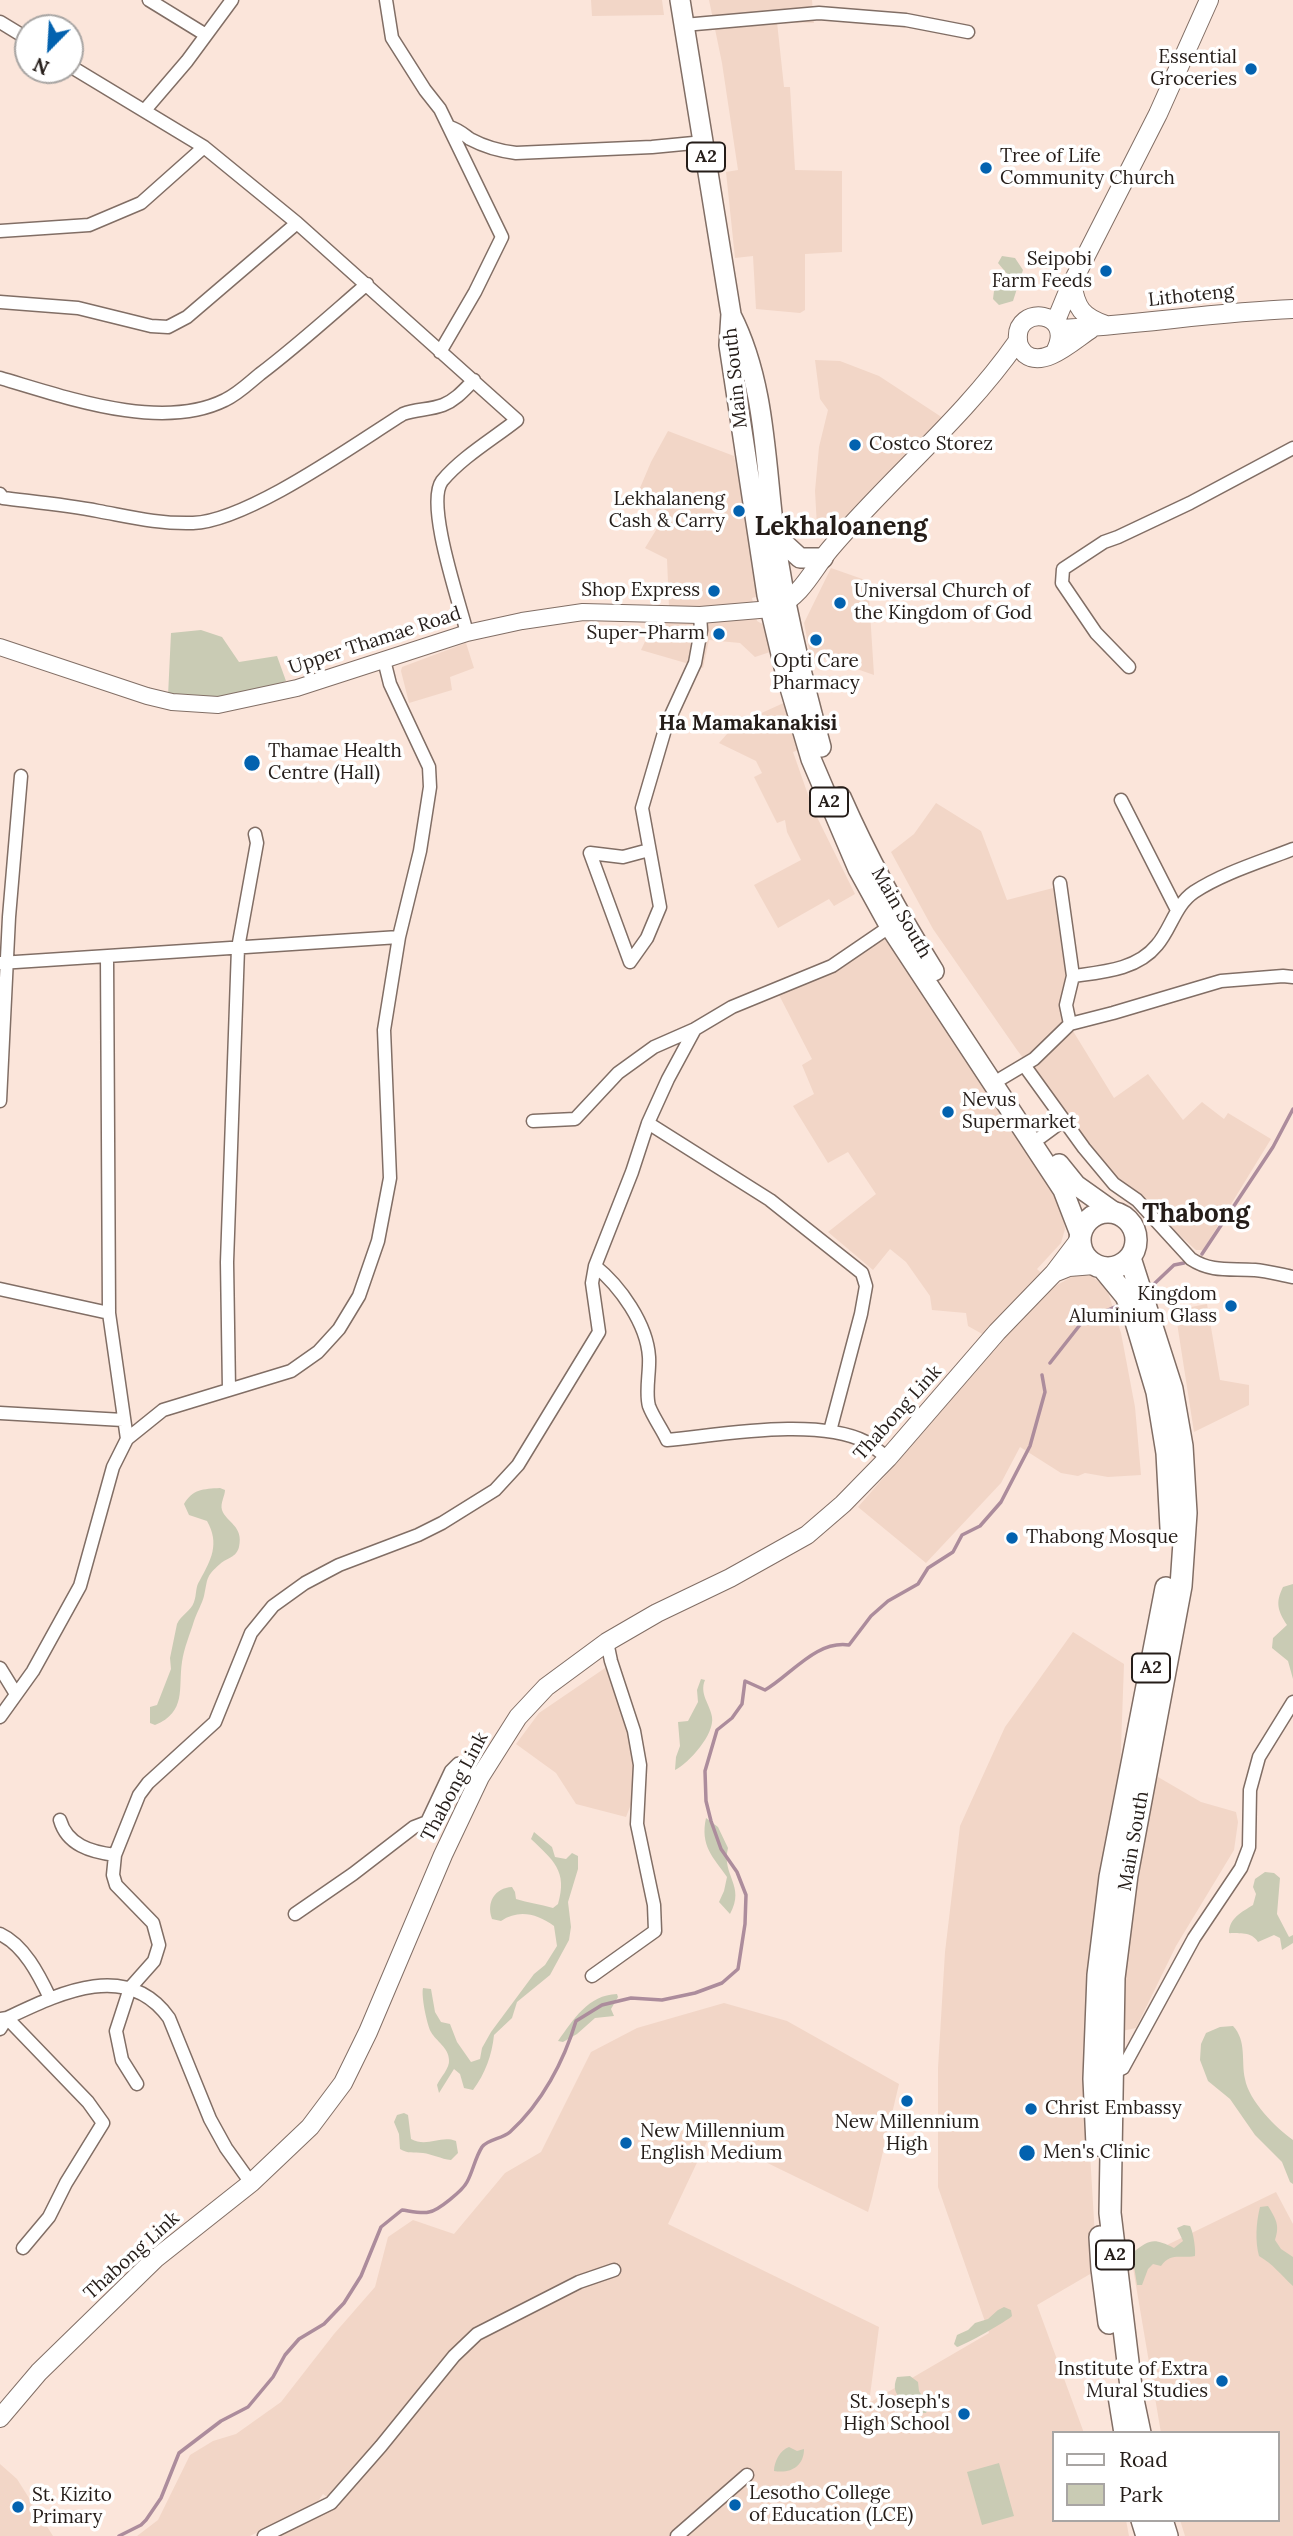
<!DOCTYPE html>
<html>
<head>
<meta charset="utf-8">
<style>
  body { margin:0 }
  #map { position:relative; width:1293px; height:2536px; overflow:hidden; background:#fbe5da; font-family:Lora,serif }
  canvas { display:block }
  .legend { position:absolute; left:1052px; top:2431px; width:228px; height:91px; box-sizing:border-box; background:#fff; border:2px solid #a8a5a3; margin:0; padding:9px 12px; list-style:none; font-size:21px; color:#251d19 }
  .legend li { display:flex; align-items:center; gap:14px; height:35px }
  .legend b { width:35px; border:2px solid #a8a5a3 }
  .north { position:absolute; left:14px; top:14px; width:70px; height:70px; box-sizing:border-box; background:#fff; border:2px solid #a8a5a3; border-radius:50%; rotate:204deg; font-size:19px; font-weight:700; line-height:28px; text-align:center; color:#251d19 }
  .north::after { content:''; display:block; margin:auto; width:24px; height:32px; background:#0362af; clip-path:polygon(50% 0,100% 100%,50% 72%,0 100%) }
</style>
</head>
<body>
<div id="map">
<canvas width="1293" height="2536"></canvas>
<ul class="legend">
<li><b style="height:9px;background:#fff"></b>Road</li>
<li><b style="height:19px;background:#c9cbb4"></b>Park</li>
</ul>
<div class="north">N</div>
</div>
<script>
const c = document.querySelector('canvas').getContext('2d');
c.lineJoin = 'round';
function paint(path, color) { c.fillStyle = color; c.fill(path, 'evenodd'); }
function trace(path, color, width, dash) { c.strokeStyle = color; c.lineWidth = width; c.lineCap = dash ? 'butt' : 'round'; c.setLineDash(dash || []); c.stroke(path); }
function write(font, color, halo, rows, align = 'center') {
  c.font = font + ' Lora,serif'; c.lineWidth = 7; c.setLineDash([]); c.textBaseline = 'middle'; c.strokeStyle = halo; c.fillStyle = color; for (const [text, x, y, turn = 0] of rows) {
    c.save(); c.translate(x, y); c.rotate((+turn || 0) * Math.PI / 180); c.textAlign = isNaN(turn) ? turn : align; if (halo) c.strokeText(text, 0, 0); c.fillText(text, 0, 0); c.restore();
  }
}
paint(new Path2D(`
  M 591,0 L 662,0 L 664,15 L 592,16 Z
  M 709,0 L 812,0 L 814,23 L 777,22 L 784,87 L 790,87 L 795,170 L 842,171 L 842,252 L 805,254 L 805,310 L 800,313 L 756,309 L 753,256 L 735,258 L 726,172 L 738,170 L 722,63 Z
  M 815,360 L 840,361 L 879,376 L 943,418 L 833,534 L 817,527 L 815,491 L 819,447 L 828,410 L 820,399 Z
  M 668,431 L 734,456 L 748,525 L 759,596 L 752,598 L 757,621 L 766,626 L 773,651 L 755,657 L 740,643 L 709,640 L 703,668 L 641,650 L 651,629 L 652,618 L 669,607 L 667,559 L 645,548 L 664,517 L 637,495 L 651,462 Z
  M 831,568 L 868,581 L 874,675 L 831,660 L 811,658 L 804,623 Z
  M 466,643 L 474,668 L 450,677 L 452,690 L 409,703 L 401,671 L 402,667 Z
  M 788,701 L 802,749 L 793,752 L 813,809 L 855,894 L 834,906 L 829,899 L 778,928 L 754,885 L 801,860 L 787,832 L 785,820 L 777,823 L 754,777 L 762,773 L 756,761 L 719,743 L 735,725 Z
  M 936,803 L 981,831 L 1007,900 L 1053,888 L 1066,977 L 1062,1013 L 1114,1098 L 1148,1074 L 1183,1120 L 1202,1102 L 1224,1119 L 1228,1113 L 1271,1139 L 1203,1250 L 1196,1250 L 1112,1174 L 1017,1050 L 933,929 L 891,852 L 914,834 Z
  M 885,937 L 1026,1149 L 1062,1209 L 1065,1229 L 1061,1243 L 1037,1269 L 1055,1286 L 1077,1274 L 1092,1276 L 1107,1289 L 1121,1333 L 1135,1407 L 1141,1475 L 1108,1477 L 1085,1473 L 1078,1476 L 1061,1473 L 1020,1447 L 1001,1483 L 926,1563 L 858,1507 L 1000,1344 L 968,1326 L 966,1313 L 932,1310 L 930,1296 L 906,1262 L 890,1249 L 873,1270 L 828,1232 L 876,1194 L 848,1152 L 828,1163 L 793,1106 L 814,1094 L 802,1065 L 812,1059 L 779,995 L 835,969 Z
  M 1207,1304 L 1220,1380 L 1249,1385 L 1249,1405 L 1194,1432 L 1175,1310 Z
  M 1073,1632 L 1124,1664 L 1120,1775 L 1086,2087 L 1097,2270 L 1037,2305 L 1084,2433 L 1053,2433 L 1053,2520 L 1126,2520 L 1129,2536 L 271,2536 L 340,2506 L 323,2494 L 317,2503 L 250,2536 L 137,2536 L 158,2520 L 190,2455 L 213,2441 L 236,2434 L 281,2402 L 334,2334 L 375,2287 L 388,2237 L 413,2220 L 454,2234 L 505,2173 L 541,2152 L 591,2052 L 637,2028 L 724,2003 L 787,2021 L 899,2084 L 872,2198 L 868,2212 L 710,2135 L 668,2224 L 879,2327 L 869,2403 L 989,2333 L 938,2187 L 938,2068 L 945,1952 L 960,1826 L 1005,1727 Z
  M 608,1666 L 630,1729 L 637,1789 L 626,1817 L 576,1804 L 556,1773 L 516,1744 L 539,1713 Z
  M 1158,1777 L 1201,1802 L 1236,1812 L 1238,1822 L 1234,1850 L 1176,1946 L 1136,2028 L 1122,2031 L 1124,1964 L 1141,1864 L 1143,1841 L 1153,1788 Z
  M 1276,2192 L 1293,2224 L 1293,2536 L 1185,2536 L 1180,2520 L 1277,2520 L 1277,2433 L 1161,2433 L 1132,2262 Z
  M 0,2464 L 17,2479 L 53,2536 L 0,2536 Z`), '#f2d6c7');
paint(new Path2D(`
  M 1002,256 L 1015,258 L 1023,270 L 1013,301 L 999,305 L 993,299 L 994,291 L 1005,282 L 1008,275 L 998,263 Z
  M 201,630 L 222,637 L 239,662 L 277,656 L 286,681 L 266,689 L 224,698 L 168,696 L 171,633 Z
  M 220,1488 L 225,1490 C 225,1496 220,1503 222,1510 C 226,1522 244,1526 239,1547 C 236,1558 228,1557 220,1564 C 205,1577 208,1579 204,1596 C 202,1604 197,1612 194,1621 C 190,1634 184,1648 182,1662 C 178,1688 187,1712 155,1725 L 150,1723 L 150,1707 L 157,1705 L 171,1669 L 170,1658 L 177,1624 C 181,1615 191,1611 194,1602 C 197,1594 195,1587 200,1580 C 211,1560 220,1544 207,1521 L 189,1515 L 184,1504 C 193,1489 203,1489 220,1488 Z
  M 1293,1584 L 1293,1679 L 1288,1661 L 1272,1648 L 1273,1638 L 1287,1625 C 1278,1611 1275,1603 1283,1587 Z
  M 701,1679 L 705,1680 C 699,1694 710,1704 712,1717 C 715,1734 689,1763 675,1770 L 676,1757 L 680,1746 L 678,1722 L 688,1721 L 698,1702 L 697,1690 Z
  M 706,1818 L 718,1827 L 728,1848 C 721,1876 746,1885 730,1914 L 719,1902 L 724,1891 L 727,1877 C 713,1857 700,1846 706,1818 Z
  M 534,1832 L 552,1847 L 555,1857 L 566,1859 L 572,1853 L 578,1856 L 578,1869 L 568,1902 L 571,1927 L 569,1940 L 550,1975 L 517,2002 L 512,2018 L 494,2035 C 492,2055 485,2074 473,2090 L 464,2088 L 460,2074 L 454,2069 L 439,2093 L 437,2085 C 440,2078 450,2068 449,2060 C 449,2048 436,2041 431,2032 C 427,2025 421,1996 423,1988 L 431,1989 L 435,2012 L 441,2022 L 450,2024 L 457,2042 L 471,2062 L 480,2059 L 482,2048 L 491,2032 L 534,1974 L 545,1965 L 557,1946 L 554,1926 C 537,1914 519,1909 501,1921 L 492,1919 C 486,1902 495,1888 512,1887 L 515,1892 L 516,1899 C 528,1903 540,1904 553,1908 L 558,1904 C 568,1871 553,1860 531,1839 Z
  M 1265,1872 L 1274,1873 L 1280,1878 L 1277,1914 L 1289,1937 L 1293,1935 L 1293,1943 L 1282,1950 L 1280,1938 L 1274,1935 L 1258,1942 C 1251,1931 1240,1934 1229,1933 C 1229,1918 1242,1912 1253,1905 L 1256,1894 L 1253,1887 L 1255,1879 Z
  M 617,1994 L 618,1997 L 611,2009 L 614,2016 L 595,2018 L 577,2034 L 563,2042 L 558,2041 C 574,2019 588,1995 617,1994 Z
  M 1233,2026 C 1247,2041 1241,2061 1245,2079 C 1249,2101 1276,2128 1293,2140 L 1293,2184 L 1290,2182 L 1282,2162 L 1255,2135 L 1230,2099 L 1208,2081 L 1200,2060 L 1201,2044 L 1206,2033 L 1220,2027 Z
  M 404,2113 L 408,2115 L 411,2139 C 427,2148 440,2135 456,2141 L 458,2153 L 451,2160 C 441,2159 432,2154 423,2153 C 413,2152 408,2154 400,2149 L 399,2134 L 394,2122 L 397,2115 Z
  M 1268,2206 C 1276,2219 1280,2225 1275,2240 L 1281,2249 L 1293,2257 L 1293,2286 C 1281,2275 1273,2264 1259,2256 C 1255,2241 1256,2223 1260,2207 Z
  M 1184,2225 L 1190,2226 C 1193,2231 1196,2249 1195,2256 C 1180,2259 1171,2252 1161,2266 L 1153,2264 L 1148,2269 L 1142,2285 L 1137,2285 L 1132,2253 C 1151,2239 1153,2238 1174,2248 L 1183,2241 L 1177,2228 Z
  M 1004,2307 L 1011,2310 L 1012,2316 C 1007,2321 965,2345 957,2347 L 954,2344 L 957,2335 L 968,2330 L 975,2323 L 988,2319 L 998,2310 Z
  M 910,2376 L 918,2382 L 919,2391 L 929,2406 L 926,2413 L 920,2413 C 909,2400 888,2399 897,2377 Z
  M 789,2447 L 797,2451 L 804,2449 C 804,2466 791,2474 774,2471 C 774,2462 780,2450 789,2447 Z
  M 999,2463 L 1014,2516 L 982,2525 L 967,2472 Z`), '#c9cbb4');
trace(new Path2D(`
  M 1202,1254 L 1273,1147 L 1293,1109
  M 1154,1284 L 1174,1265 L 1184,1263
  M 1050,1363 L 1083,1321 L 1117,1306
  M 119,2536 L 141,2525 L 146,2520 L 161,2498 L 179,2453 L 221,2421 L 248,2407 L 273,2377 L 285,2355 L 299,2339 L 324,2324 L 344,2303 L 361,2276 L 381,2227 L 402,2210 C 410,2211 422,2214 429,2212 C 438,2211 463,2190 467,2182 C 473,2171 475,2158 482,2147 C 488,2139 502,2139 510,2132 C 542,2103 564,2061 576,2021 L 602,2005 L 631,1998 L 662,2000 L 695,1993 L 722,1983 L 738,1969 L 745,1924 L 746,1895 L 737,1872 L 721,1849 L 711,1821 L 706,1801 L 705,1771 L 717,1730 L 732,1718 L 742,1704 L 745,1681 L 765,1690 C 791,1675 816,1640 849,1645 L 871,1616 L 888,1601 L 918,1584 L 928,1568 L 953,1552 L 962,1535 L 980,1526 L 1001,1502 L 1030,1446 L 1045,1392 L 1042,1375`), '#ac8c9c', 3.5);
const minor = new Path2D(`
  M 149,0 L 206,35
  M 386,0 L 392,38 L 425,90 L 440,109 L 502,237 L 475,292 L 440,352
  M 0,22 L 28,39
  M 684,25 L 819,13 L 906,20 L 968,32
  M 70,66 L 204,147 L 297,223 L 517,420 C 493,439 462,457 442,481 C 425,504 460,604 467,633
  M 145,110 L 187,61 L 232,0
  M 450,127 C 459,130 463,134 470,139 C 485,147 499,151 516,153 L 652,147 L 704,142
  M 0,231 L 89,225 L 141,203 L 204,147
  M 0,302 L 78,308 L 151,326 L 168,327 L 187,317 L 297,223
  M 0,378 C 65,397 161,432 225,400 C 238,394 249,383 260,374 C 297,346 332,314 367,284
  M 0,494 L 3,498 C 35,502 67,505 98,511 C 131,517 158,524 193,523 C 248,521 355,444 403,414 C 416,409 430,410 443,405 C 456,400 465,389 474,380
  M 1129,667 L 1096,633 L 1062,583 L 1063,569 L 1104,542 L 1118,537 L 1190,503 L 1293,448
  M 1121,800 L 1177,910
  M 1060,883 L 1073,976 L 1066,1005 L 1070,1024
  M 107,957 L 109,1313 L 127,1439
  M 630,962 L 647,938 L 660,907 L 642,808 L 666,726 L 695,663 L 701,630 L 700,615
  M 630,962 L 590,853 L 623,857 L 649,850
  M 0,963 L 399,937
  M 1073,976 C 1102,972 1137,970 1157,945 C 1171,929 1175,905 1194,892 C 1223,873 1260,862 1293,849
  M 1024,1065 L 1084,1148 L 1114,1184 L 1137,1200 L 1191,1259 C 1212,1273 1232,1268 1255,1270 C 1268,1271 1281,1275 1293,1277
  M 1002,1078 L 1034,1059 L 1070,1024 L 1113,1013 L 1221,981 L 1283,976 L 1293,977
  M 0,1101 L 9,917 L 21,776
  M 533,1121 L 575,1119 L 618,1073 L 654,1047 L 695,1029
  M 648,1123 L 770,1200 L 862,1273 L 866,1286 L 861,1314 L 830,1431
  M 1041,1137 L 1064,1120
  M 595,1266 C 620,1286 647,1324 649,1357 C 650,1372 645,1392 649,1406 C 653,1417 662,1429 667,1440 C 721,1435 817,1417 866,1442 C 873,1446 881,1453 888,1458
  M 0,1289 L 109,1313
  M 229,1390 L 227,1262 L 238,948 L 257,843 L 255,834
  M 0,1413 L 123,1420
  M 0,1668 L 16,1694
  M 0,1717 L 33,1671 L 80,1586 L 113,1467 L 127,1439 L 163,1410 L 291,1371 L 318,1352 L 339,1329 L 359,1296 L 378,1241 L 390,1178 L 384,1030 L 399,937 L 420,851 L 430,787 L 429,767 L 390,684 L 384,660
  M 60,1820 C 67,1845 91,1852 115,1855
  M 295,1914 L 353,1874 L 414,1827 L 427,1822 L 451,1771 L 458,1764 L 480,1777
  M 0,1934 C 24,1945 39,1975 50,1998
  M 592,1976 L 655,1931 L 654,1905 L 637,1824 L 640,1765 L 634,1731 L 611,1661 L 607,1642
  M 0,2019 L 7,2018 C 58,1994 127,1959 169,2018 L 210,2119 L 226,2148 L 251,2183
  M 0,2029 L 7,2018 L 88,2102 L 103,2123 L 66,2183 L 49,2217 L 23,2248
  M 1108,2075 L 1123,2068 L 1194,1938 L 1241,1868 L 1249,1847 L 1250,1790 L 1259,1757 L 1293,1702
  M 137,2084 L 122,2060 L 116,2031 L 130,1988 L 154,1961 L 159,1945 L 153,1923 L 116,1885 L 113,1875 L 115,1855 L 139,1795 L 148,1783 L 215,1722 L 251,1633 L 273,1606 L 305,1583 L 339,1565 L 418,1535 L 442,1523 L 495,1490 L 518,1465 L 599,1332 L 592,1283 L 595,1266 L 632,1172 L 648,1123 L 668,1079 L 695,1029 L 732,1007 L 832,966 L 895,923
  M 264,2536 L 331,2503 L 381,2446 L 454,2356 L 477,2334 L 579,2282 L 614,2270
  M 677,2536 L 747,2475`);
const tertiary = new Path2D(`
  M 0,647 L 147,696 L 172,702 L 218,705 L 297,688 L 467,633 L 522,621 L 583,612 L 700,615 L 771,609`);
const secondary = new Path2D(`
  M 1072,283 C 1076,308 1082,317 1106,325
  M 1055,323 L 1069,289 L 1158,114 L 1209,0
  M 1059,329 C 1138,325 1215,312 1293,309
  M 1055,352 C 1077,310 1014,304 1018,340 C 1018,345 1021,350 1025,354 C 1044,369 1074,340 1091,329
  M 776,607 C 802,596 813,569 830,549 C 890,478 964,418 1017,342
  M 1054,1273 L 1069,1267 L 1094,1265
  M 0,2418 L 39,2372 L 155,2259 L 251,2183 L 310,2127 L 343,2083 L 368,2032 L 443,1855 L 480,1777 L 518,1717 L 546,1687 L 607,1642 L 657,1613 L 730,1578 L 807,1535 L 843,1504 L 888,1458 L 997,1332 L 1054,1273 L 1079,1240`);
const primary = new Path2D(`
  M 680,0 L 731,314 L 729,345 L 767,595 L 785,671 L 811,759 L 858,869 L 890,927 L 1063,1190 L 1080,1234
  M 731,315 C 766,383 765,464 775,539 C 785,610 802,678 821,747
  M 775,535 L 800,558 L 823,558
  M 841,797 C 868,858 899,915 934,971
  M 1059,1164 L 1076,1185 L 1114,1212`);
const trunk = new Path2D(`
  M1080 1240a28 28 0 1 1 56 0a28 28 0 1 1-56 0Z
  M 1130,1258 L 1172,1389 L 1182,1446 L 1186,1513 L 1181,1586 L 1127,1875 L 1114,1978 L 1110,2213 L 1132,2395 L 1140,2433
  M 1103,1268 L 1126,1296 L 1134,1315 L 1157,1392 L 1167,1453 L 1171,1528
  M 1097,2145 L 1094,2079 L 1098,1975 L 1110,1877 L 1166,1588
  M 1100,2237 L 1102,2269 L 1109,2323
  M 1119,2396 L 1125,2433
  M 1142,2520 L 1147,2536
  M 1162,2520 L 1167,2536`);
trace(minor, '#816e65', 15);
trace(tertiary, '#816e65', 18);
trace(secondary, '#816e65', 20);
trace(primary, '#816e65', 22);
trace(trunk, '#816e65', 24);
trace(minor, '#fff', 12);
trace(tertiary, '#fff', 16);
trace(secondary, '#fff', 18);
trace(primary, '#fff', 19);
trace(trunk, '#fff', 21);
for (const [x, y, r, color] of [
  [1251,69,7,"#0362af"],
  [986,168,7,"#0362af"],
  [1106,271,7,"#0362af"],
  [855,445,7,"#0362af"],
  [739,511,7,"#0362af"],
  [714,591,7,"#0362af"],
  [840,603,7,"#0362af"],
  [719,634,7,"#0362af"],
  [816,640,7,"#0362af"],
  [252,763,9,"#0362af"],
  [948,1112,7,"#0362af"],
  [1231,1306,7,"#0362af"],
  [1012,1538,7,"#0362af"],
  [907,2101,7,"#0362af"],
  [1031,2109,7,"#0362af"],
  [626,2143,7,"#0362af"],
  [1027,2153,9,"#0362af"],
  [1222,2381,7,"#0362af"],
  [964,2414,7,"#0362af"],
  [735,2505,7,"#0362af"],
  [18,2507,7,"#0362af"]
]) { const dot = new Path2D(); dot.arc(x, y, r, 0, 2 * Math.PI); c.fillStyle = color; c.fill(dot); trace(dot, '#fff', 2.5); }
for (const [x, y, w] of [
  [706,157,38],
  [829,802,38],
  [1151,1668,38],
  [1115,2255,38]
]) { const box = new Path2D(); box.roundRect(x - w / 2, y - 14.5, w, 29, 5); c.fillStyle = '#fff'; c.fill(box); trace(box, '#251d19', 2); }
write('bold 18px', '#251d19', null, [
  ["A2",706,157],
  ["A2",829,802],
  ["A2",1151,1668],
  ["A2",1115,2255]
]);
write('19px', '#251d19', '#fff', [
  ["Essential",1237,58,"right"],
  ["Groceries",1237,80,"right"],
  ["Tree of Life",1000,157],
  ["Community Church",1000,179],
  ["Seipobi",1092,260,"right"],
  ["Farm Feeds",1092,282,"right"],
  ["Costco Storez",869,445],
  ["Lekhalaneng",725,500,"right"],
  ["Cash & Carry",725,522,"right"],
  ["Shop Express",700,591,"right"],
  ["Universal Church of",854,592],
  ["the Kingdom of God",854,614],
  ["Super-Pharm",705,634,"right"],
  ["Opti Care",816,662,"center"],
  ["Pharmacy",816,684,"center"],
  ["Thamae Health",268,752],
  ["Centre (Hall)",268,774],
  ["Nevus",962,1101],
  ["Supermarket",962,1123],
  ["Kingdom",1217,1295,"right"],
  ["Aluminium Glass",1217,1317,"right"],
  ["Thabong Mosque",1026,1538],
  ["Christ Embassy",1045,2109],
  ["New Millennium",907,2123,"center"],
  ["High",907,2145,"center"],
  ["New Millennium",640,2132],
  ["English Medium",640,2154],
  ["Men's Clinic",1043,2153],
  ["Institute of Extra",1208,2370,"right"],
  ["Mural Studies",1208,2392,"right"],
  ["St. Joseph's",950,2403,"right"],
  ["High School",950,2425,"right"],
  ["Lesotho College",749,2494],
  ["of Education (LCE)",749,2516],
  ["St. Kizito",32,2496],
  ["Primary",32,2518]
], 'left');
write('19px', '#251d19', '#fff', [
  ["Lithoteng",1191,296,-6],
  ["Main South",736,378,-96],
  ["Upper Thamae Road",375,641,-18],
  ["Main South",901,913,60],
  ["Thabong Link",898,1413,-48],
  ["Thabong Link",455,1787,-62],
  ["Main South",1134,1841,-80],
  ["Thabong Link",132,2256,-42]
]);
write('bold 21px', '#251d19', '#fff', [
  ["Ha Mamakanakisi",748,724]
]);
write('bold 26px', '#251d19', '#fff', [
  ["Lekhaloaneng",841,528],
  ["Thabong",1196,1215]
]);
</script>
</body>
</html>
